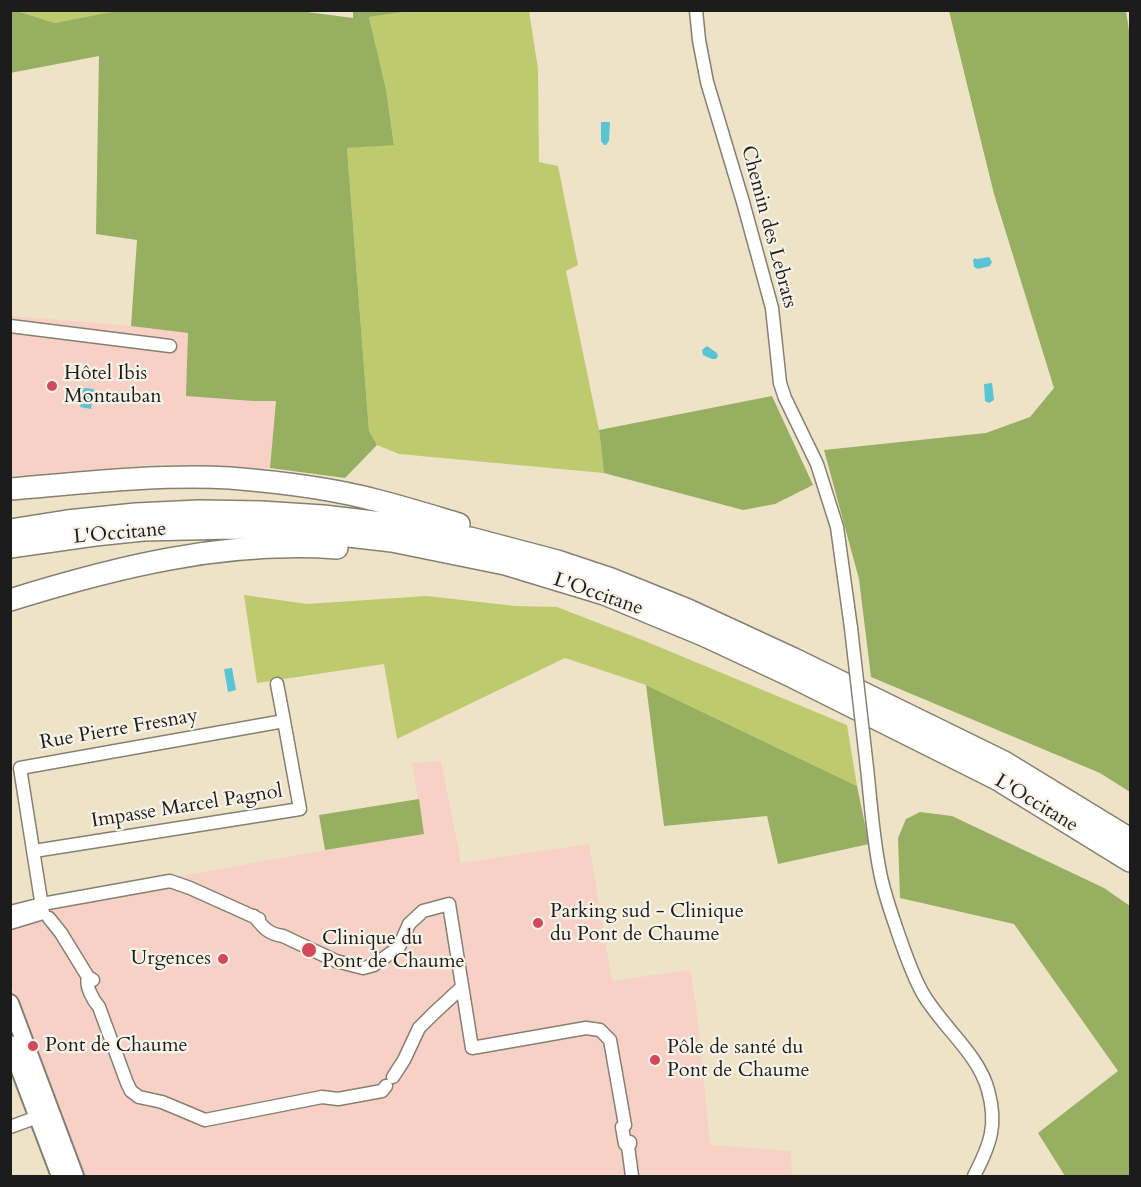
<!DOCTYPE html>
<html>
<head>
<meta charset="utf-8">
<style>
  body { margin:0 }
  #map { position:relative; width:1141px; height:1187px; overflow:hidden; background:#eee3c6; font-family:Cardo,serif }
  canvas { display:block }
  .frame { position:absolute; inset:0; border:12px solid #1c1c1c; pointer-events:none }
</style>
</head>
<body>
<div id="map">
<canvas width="1141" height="1187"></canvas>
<div class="frame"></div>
</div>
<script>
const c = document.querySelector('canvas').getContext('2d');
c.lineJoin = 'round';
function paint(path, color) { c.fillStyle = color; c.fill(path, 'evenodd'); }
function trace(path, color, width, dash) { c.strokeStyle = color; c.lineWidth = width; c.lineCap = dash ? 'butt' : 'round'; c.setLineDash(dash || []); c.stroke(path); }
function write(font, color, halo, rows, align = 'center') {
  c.font = font + ' Cardo,serif'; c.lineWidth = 4.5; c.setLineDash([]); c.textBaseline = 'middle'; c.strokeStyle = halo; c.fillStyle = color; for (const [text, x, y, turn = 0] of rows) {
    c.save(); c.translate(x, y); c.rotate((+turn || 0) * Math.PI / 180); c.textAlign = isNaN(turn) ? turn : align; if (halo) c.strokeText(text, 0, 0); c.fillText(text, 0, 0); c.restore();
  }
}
paint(new Path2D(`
  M 11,316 L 131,326 L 188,333 L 253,401 L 276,401 L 270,468 L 161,464 L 11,476 Z
  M 441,761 L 461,863 L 589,844 L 612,981 L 690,970 L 696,1006 L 710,1145 L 791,1151 L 792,1176 L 83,1176 L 11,984 L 11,930 L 40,918 L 46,897 L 76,895 L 325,850 L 424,834 L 412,763 Z`), '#f7d1c6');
paint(new Path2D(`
  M 17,11 L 122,11 L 55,23 Z
  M 410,11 L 529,11 L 538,69 L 539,162 L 558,166 L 578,265 L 566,271 L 599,430 L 604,473 L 399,454 L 377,445 L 369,431 L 347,148 L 394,144 L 386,89 L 369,17 Z
  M 244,595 L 307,604 L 427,596 L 515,606 L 557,607 L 645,641 L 847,725 L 857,786 L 646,685 L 565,658 L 397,739 L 384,664 L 257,683 Z`), '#bdcb6e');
paint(new Path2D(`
  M 122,10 L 292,10 L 353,18 L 353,11 L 410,11 L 369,17 L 386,89 L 394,145 L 347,148 L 369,431 L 377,445 L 345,478 L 270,468 L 276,401 L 253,401 L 186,396 L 188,333 L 131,326 L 137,240 L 96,234 L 99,56 L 10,73 L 11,11 L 17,11 L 55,23 Z
  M 949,11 L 1126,11 L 1130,37 L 1130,792 L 1100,773 L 871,677 L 859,579 L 824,450 L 986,433 L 1030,417 L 1054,388 L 994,194 Z
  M 772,396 L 813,485 L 775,504 L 743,510 L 604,473 L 599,430 Z
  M 646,685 L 857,786 L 869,844 L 778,864 L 767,816 L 664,826 Z
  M 419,799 L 424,834 L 325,850 L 319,815 Z
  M 920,812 L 952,816 L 1104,888 L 1130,906 L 1130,1176 L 1065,1176 L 1038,1133 L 1118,1071 L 1014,924 L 900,898 L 898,838 L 906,819 Z`), '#96af61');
paint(new Path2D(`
  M 601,122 L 610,122 L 609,141 L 606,145 L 604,145 L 601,141 Z
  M 989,257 L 992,262 L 990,266 L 978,269 L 974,267 L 973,260 L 975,258 L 977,259 Z
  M 707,346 L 717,353 L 718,356 L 716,359 C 712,360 706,356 703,355 L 702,350 Z
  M 992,383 L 994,400 L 989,403 L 985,401 L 984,384 Z
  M 83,388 L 94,389 L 91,409 L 80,407 Z
  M 232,668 L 236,690 L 228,692 L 224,669 Z`), '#59c4d4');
const street = new Path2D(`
  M 696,10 L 699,40 L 707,82 L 743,202 L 772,308 L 780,383 L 785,398 L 817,464 L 837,527 L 851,628
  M 10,326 L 170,346
  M 277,684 L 284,721
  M 867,768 C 871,804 873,841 881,877 C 885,896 892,915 898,933 C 905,953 912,974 922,992 C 941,1026 978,1053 988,1090 C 998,1125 990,1145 974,1176
  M 34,851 L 300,809 L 284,721 L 20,768 L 43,913
  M 10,912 L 42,904 L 170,881 L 190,888 L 259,919
  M 254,916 C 263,927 268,934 283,936 L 336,961 L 363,968 L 374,965 L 399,947 L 409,924 L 423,911 L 449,904 L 472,1048 L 586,1028 L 600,1030 L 610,1040 L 625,1125 L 622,1127 L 625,1144 L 628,1146
  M 49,918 L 61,933 L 88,977 L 93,980
  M 10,923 L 43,913
  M 88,977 C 85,986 93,1000 99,1007 L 127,1083 L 131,1091 L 139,1097 L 162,1102 L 205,1120 L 322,1097 L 338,1099 L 382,1091 L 386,1086
  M 393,1077 L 404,1060 L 419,1028 L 433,1014 L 461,988
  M 10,1127 L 43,1115
  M 630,1142 L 630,1144 L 628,1146 L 632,1176`);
const secondary = new Path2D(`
  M 10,1003 L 75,1176
  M 10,1044 L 60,1176`);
const highway = new Path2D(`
  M 10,489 C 83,483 157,474 230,478 C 280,482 331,488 379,501 C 406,508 432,516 459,524
  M 10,530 L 67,521 L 136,514 L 199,511 L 261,512 L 323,516 L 399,525 L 470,538 L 557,561 L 611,579 L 688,610 L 794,659 L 1004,762 L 1130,839
  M 10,547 L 95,535 L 143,530 L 233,528 L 306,531 L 392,541 L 505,564 L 604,594 L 703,635 L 793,677 L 997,779 L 1130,861
  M 10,600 C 116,567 225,540 337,548`);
trace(street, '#858071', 15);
trace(secondary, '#858071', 20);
trace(highway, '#858071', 24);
trace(street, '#fff', 12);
trace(secondary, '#fff', 16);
trace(highway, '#fff', 21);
const streetBridge = new Path2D(`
  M 851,628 L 867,768`);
trace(streetBridge, '#858071', 15, []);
trace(streetBridge, '#fff', 12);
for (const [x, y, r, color] of [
  [52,386,6,"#d1495b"],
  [538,923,6,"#d1495b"],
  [309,950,8,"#d1495b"],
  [223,959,6,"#d1495b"],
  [33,1046,6,"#d1495b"],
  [655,1060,6,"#d1495b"]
]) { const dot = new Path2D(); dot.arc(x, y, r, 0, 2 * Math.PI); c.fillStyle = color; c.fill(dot); trace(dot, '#f7f3e8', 2); }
write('20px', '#1c1c1c', '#f7f3e8', [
  ["Chemin des Lebrats",768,227,75],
  ["L'Occitane",120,534,-5],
  ["L'Occitane",598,595,19],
  ["Rue Pierre Fresnay",119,730,-10],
  ["L'Occitane",1036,804,31],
  ["Impasse Marcel Pagnol",187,807,-9]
]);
write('20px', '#1c1c1c', '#f7f3e8', [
  ["Hôtel Ibis",64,374],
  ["Montauban",64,397],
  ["Parking sud - Clinique",550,912],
  ["du Pont de Chaume",550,935],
  ["Clinique du",322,939],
  ["Pont de Chaume",322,962],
  ["Urgences",211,959,"right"],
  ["Pont de Chaume",45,1046],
  ["Pôle de santé du",667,1048],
  ["Pont de Chaume",667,1071]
], 'left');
</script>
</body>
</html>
